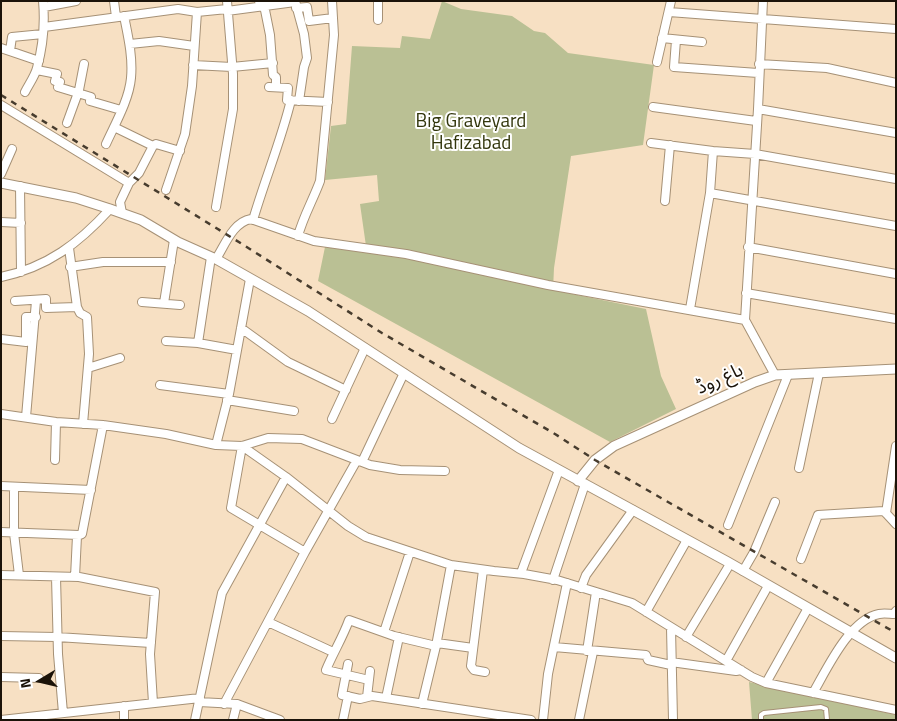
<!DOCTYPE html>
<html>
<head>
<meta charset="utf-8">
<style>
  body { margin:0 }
  #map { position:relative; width:897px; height:721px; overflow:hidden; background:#f7e0c3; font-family:"Titillium Web",sans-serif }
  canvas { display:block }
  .frame { position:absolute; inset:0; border:2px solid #1b1309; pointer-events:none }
  .north { position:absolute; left:15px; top:656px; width:50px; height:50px; -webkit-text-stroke:4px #fff; paint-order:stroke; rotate:261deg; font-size:14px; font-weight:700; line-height:20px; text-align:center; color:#1b1309 }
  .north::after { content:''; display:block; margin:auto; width:18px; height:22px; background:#1b1309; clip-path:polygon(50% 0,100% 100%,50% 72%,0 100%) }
</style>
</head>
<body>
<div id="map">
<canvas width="897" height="721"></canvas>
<div class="frame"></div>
<div class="north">N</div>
</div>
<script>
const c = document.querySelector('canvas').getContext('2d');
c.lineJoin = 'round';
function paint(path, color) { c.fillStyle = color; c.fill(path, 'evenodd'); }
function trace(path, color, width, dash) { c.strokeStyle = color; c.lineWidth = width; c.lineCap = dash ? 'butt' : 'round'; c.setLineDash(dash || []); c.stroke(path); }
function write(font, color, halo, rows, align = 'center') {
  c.font = font + ' "Titillium Web","Noto Sans Arabic",sans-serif'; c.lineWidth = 4; c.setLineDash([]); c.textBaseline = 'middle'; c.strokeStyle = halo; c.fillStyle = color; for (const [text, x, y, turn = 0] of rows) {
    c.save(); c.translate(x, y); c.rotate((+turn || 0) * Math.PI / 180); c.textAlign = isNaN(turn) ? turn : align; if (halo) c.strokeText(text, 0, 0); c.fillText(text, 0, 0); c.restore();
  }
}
paint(new Path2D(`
  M 442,1 L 461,9 L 512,16 L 534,31 L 545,33 L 568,53 L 654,65 L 643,145 L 571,156 L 554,268 L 553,290 L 646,309 L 661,376 L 676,409 L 610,442 L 318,281 L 325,247 L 367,253 L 360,204 L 379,201 L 377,175 L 325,180 L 331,126 L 346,124 L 352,46 L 400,48 L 402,36 L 430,39 Z
  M 749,682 L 896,715 L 896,720 L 752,720 Z`), '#bac094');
const service = new Path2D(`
  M 761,720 L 761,715 L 764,713 L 821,707 L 826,709 L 827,720`);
const minor = new Path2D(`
  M 114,1 L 116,17
  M 259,1 L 265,10 L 270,35 L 273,75 L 276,77 L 276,87
  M 295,1 L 304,34 L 307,58 L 304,67 L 299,101
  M 763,1 L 758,109 L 745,320 L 775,375
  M 44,7 L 76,1
  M 296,8 L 307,7 L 309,21 L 333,18
  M 227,11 L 295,2
  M 669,12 L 896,29
  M 378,20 L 378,1
  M 44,27 L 178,9 L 197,12 L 227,9
  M 662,38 L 702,42
  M 676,40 L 674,67 L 758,73
  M 130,44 L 159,41 L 194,46
  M 1,48 L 39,61
  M 10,51 L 12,37 L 43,34
  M 657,62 L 671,1
  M 759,64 L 827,68 L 896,83
  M 193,65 L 232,67 L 273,63
  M 37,70 L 57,74 L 55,81 L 60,82 L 58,87 L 91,97 L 90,101 L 121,110
  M 269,87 L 288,88 L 287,100 L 328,102
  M 25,92 C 29,84 35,76 37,68 C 43,46 45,23 43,1
  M 1,105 L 129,183
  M 653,107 L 756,121
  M 758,109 L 896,133
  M 67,123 L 79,90 L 84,64
  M 114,127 L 153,146 L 156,144 L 180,151
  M 651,143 L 713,151 L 755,154 L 896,179
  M 106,144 C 115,124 129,100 131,78 C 133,57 128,36 124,16
  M 1,174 L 12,149
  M 20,186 L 21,272
  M 166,190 L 185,134 L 192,86 L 197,12
  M 710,193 L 896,226
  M 665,201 L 670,145
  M 216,207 L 233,109 L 233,74 L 227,1
  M 122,213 L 120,202 L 129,183 L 139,173 L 153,146
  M 253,220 C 265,179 281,141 291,100
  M 1,222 L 21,223
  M 298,236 C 303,217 313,200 320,181 L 334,35 L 332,1
  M 748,247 L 896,274
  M 69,248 L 77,307
  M 216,259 C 225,245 233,222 251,219 L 314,241 L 406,254 L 548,285 L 745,320
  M 70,267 L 103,262 L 171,262
  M 1,277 C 48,267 79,243 110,209
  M 746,293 L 896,319
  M 15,301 L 46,299 L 46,308 L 77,307 L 80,313 L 87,317 L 89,354 L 83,424
  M 142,302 L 180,305
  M 164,303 L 174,240
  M 690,309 L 710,193 L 713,151
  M 241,328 L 288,362 L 346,390
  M 1,339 L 26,342 L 26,317 L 36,317
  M 166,341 L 198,343 L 237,350
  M 198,343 L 211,257
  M 88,368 L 120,358
  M 160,385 L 229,394
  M 227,400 L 294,411
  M 1,414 L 56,422 L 103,425 L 166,434 L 216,445 L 242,446 L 268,438 L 302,439 L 370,465 L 400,470 L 445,471
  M 26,417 L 36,301
  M 332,419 L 365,348
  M 216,445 L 229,394 L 250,279
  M 242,446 L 286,477 L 348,526 L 366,537 L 451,565 L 494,571 L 524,574 L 557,580 L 632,603 L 752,677 L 766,683 L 896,710
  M 242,446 L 231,508 L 305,552
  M 55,460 L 56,422
  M 362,462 L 404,373
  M 799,468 L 819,373
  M 1,486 L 91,490
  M 14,487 L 14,533 L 19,575
  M 886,513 L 896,446
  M 728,525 L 788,375
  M 1,532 L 79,535
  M 801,559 L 818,515 L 884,511 L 896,524
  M 483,570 L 471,666 L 474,670 L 485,672
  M 743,571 L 754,552 L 775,502
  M 521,573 L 559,470
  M 1,575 L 79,577 L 155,592 L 150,654 L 153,703
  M 56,577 L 58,654 L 63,713
  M 75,577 L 77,536 L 82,534 L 103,425
  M 553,580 L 585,484
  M 581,588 L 586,575 L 633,510
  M 646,612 L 687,540
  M 268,622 L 333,652
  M 671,628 L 673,720
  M 384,632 L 410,552
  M 1,636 L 57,637 L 151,643
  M 686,637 L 730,564
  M 437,643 L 473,648
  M 554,647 L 646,655 L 648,660 L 671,665
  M 587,651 L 596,592
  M 726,661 L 768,586
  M 671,662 L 736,671 L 741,670
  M 348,664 L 342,695 L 360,699 L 372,696 L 531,720
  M 1,677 L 39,678
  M 369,680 L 326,670 C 333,653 343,637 349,620 L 394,636 L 436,646
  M 766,683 L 808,608
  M 813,693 C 827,669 849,620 879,614 C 884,613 890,614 894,614 L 896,611
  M 367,697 L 370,671
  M 386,698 L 399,637
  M 199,702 L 237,704 L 280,720
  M 224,704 L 305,552 L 357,460
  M 422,704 L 436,646 L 451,565
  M 124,706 L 124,720
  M 1,720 L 200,698
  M 195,720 L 222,593 L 286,477
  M 233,720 L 237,704
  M 343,720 L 348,696
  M 543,720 L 548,674 L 567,583
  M 579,720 L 593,652`);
const tertiary = new Path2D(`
  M 1,183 L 76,198 L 110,209 L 141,220 L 178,242 L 216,259 L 308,311 L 519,448 L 728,562 L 896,658
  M 578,481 L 595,460 L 614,446 L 755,382 L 775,375 L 896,369`);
trace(service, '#a69176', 6);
trace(minor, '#a69176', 10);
trace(tertiary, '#a69176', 11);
trace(service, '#fff', 4);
trace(minor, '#fff', 8);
trace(tertiary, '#fff', 9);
trace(new Path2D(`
  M 1,95 L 242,244 L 382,333 L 555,434 L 595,460 L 896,633`), '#473c2e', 2.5, [6, 6]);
write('19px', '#32360c', '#fff', [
  ["Big Graveyard",471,122],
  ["Hafizabad",471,144]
]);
write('19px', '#1b1309', '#fff', [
  ["باغ روڈ",720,380,-24]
]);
</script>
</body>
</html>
